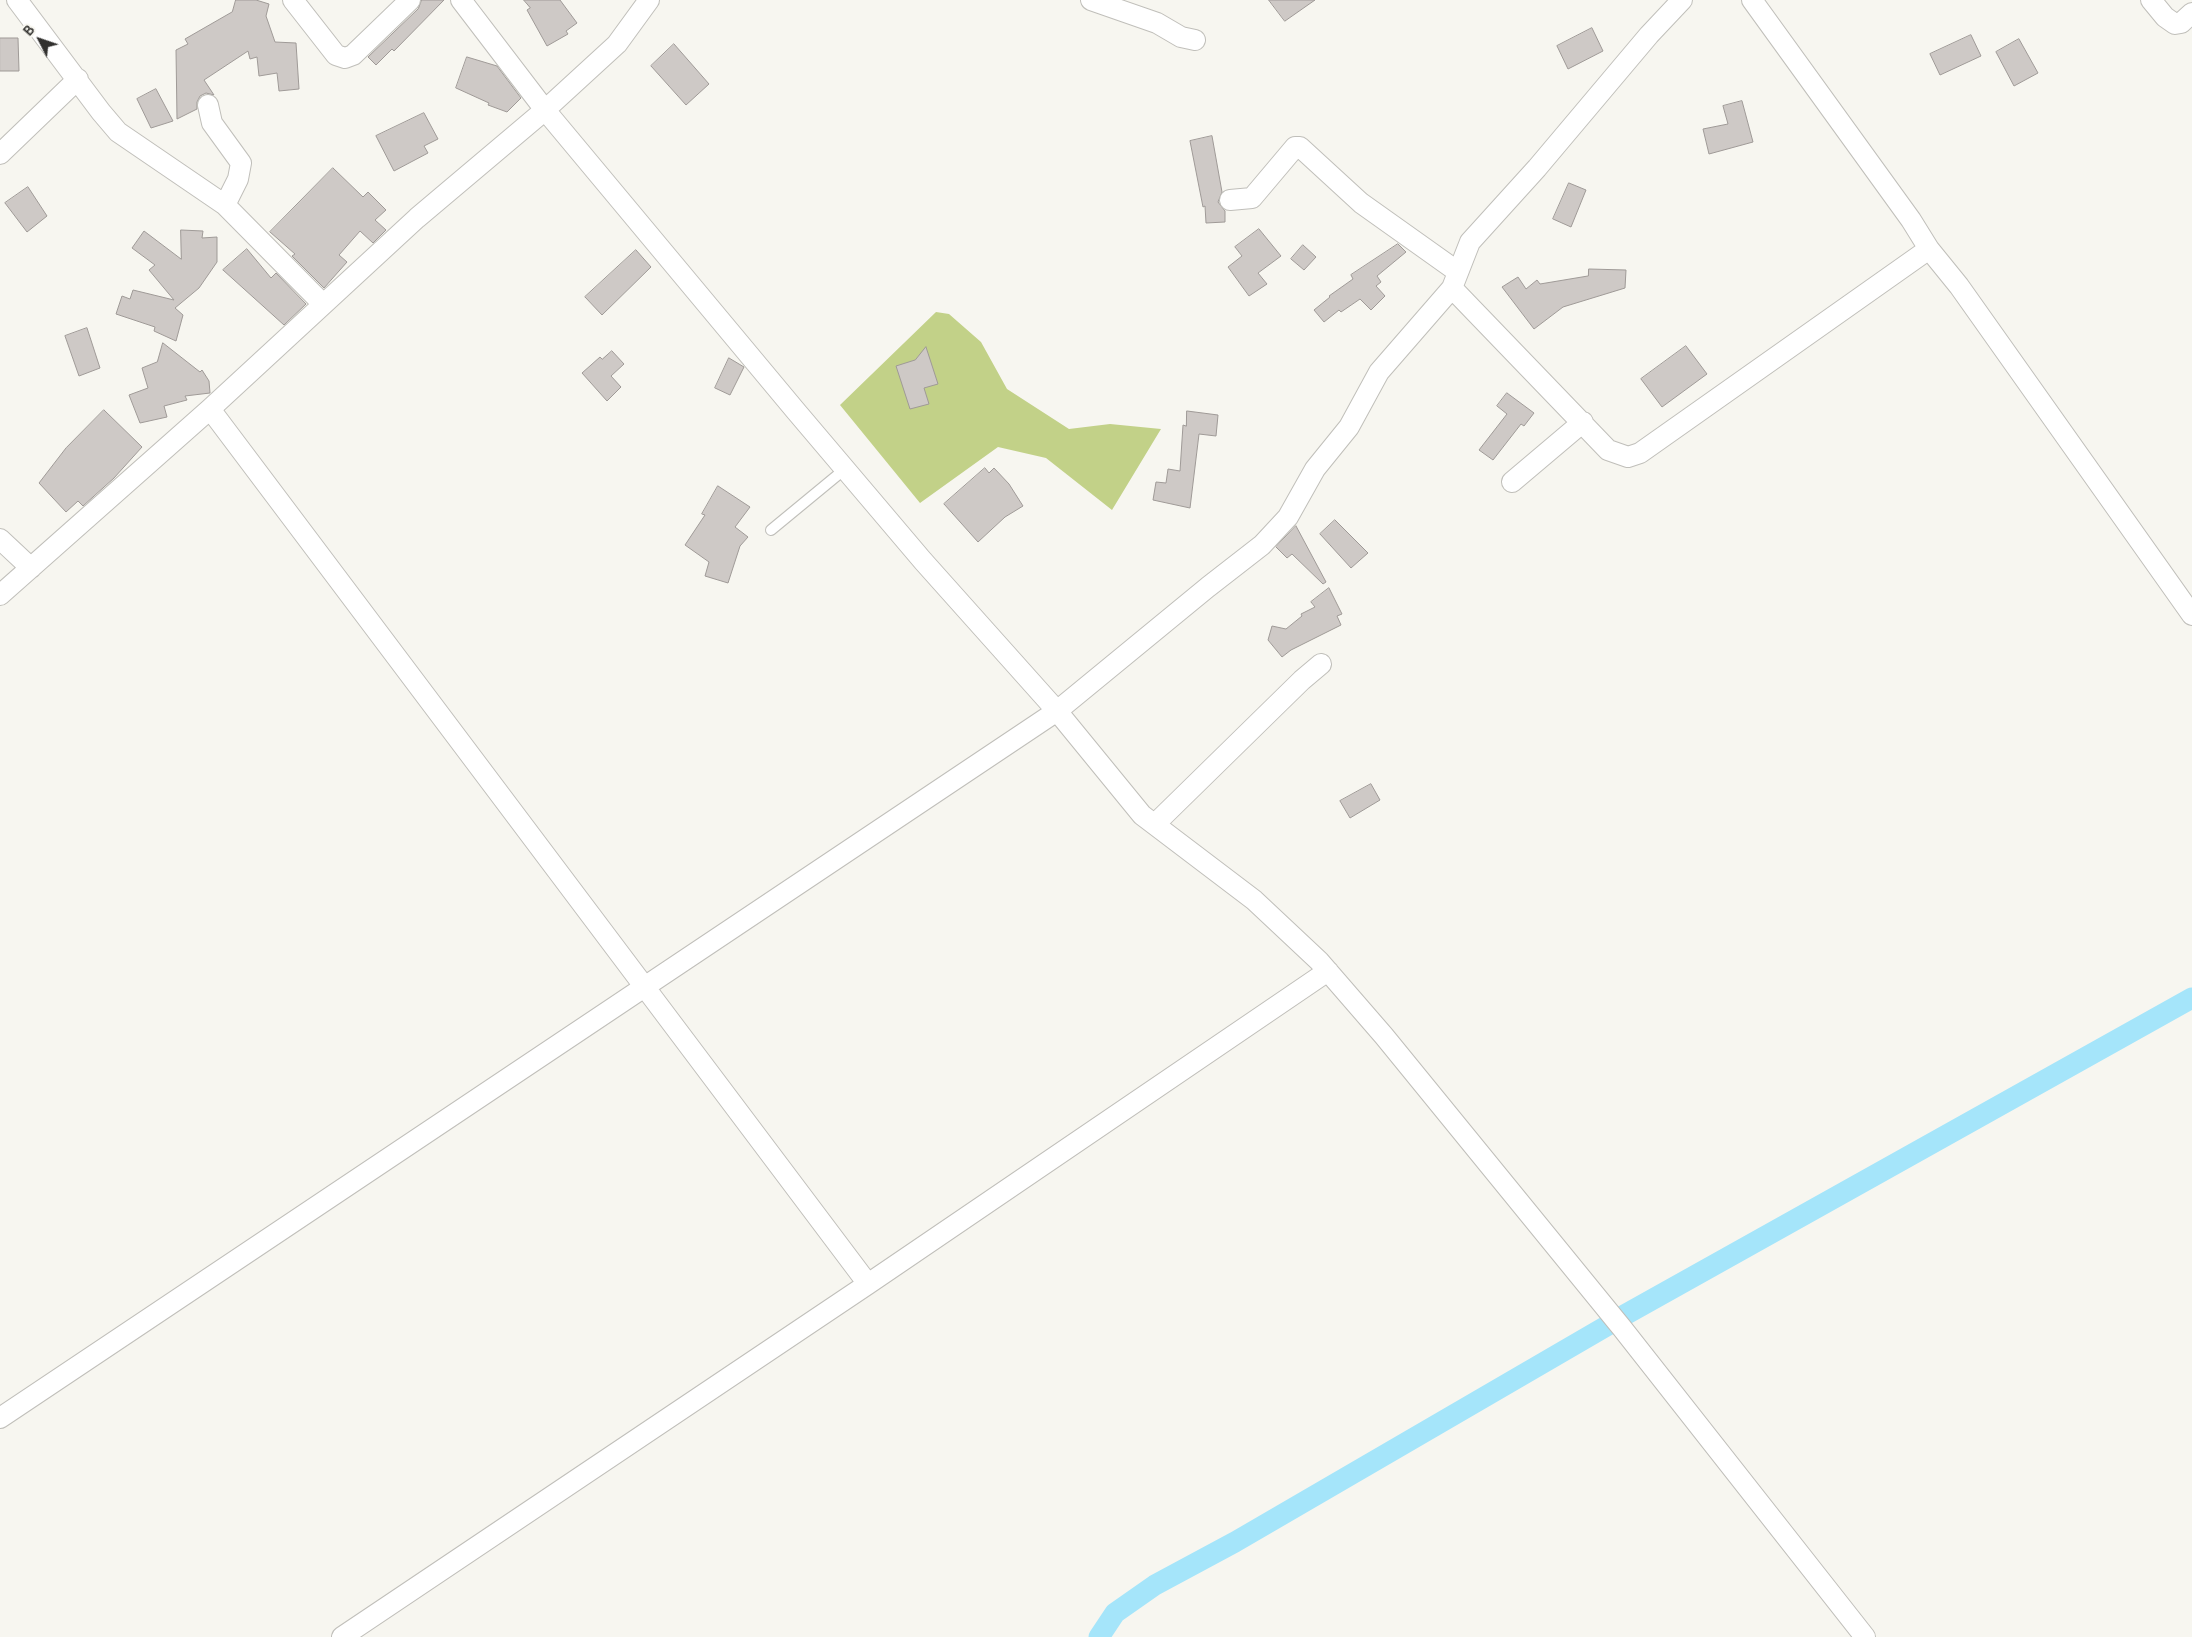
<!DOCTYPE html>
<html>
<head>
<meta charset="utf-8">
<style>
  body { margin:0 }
  #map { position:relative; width:2192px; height:1637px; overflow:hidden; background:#f7f6f0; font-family:Cabin,sans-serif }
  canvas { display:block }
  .north { position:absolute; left:15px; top:15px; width:50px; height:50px; -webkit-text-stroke:4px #f7f6f0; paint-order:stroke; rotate:311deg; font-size:14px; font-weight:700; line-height:20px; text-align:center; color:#31302e }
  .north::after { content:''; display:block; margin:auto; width:18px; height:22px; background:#31302e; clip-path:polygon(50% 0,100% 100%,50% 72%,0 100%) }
</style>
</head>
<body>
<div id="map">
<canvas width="2192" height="1637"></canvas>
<div class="north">B</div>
</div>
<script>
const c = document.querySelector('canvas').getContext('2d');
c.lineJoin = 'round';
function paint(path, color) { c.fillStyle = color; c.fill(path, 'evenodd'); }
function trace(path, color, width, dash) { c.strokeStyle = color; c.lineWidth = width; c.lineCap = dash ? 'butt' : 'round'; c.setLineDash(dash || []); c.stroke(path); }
paint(new Path2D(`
  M 936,312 L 949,314 L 981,342 L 1007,389 L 1069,429 L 1110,424 L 1161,429 L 1112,510 L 1046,458 L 998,447 L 920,503 L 840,405 Z`), '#c2d188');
trace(new Path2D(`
  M 1621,1317 L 2192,998
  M 1099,1637 L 1115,1613 L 1155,1585 L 1235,1542 L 1610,1324`), '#a5e5fa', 21);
const building = new Path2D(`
  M 236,0 L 256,0 L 269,4 L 266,16 L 275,42 L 296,43 L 299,89 L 279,91 L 277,73 L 259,76 L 257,57 L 250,59 L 248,51 L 204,80 L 214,95 L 206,93 L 200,96 L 197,102 L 197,109 L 177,119 L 176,50 L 188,44 L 185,39 L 232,12 Z
  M 422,0 L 444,0 L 394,51 L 392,49 L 376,65 L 368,57 L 418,9 Z
  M 524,0 L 560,0 L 577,23 L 566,31 L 568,34 L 547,46 L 527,10 L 530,8 Z
  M 1269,0 L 1315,0 L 1285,21 Z
  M 1592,28 L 1603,51 L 1568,69 L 1557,46 Z
  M 1971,35 L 1981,56 L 1940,75 L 1930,54 Z
  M 0,38 L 18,38 L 19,71 L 0,71 Z
  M 2019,39 L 2038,73 L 2014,86 L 1996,52 Z
  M 674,44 L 709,84 L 686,105 L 651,66 Z
  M 467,57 L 497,66 L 521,98 L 507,112 L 488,105 L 489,103 L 456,88 Z
  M 156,89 L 173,121 L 151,128 L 137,99 Z
  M 1742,101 L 1753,142 L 1709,154 L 1703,129 L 1728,124 L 1723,106 Z
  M 424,113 L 438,139 L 424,146 L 428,153 L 394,171 L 376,136 Z
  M 1212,136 L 1222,192 L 1218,202 L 1225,211 L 1225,222 L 1206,223 L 1205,206 L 1203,207 L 1190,141 Z
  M 333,168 L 363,197 L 368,192 L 386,210 L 375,220 L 386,230 L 373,243 L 360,231 L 339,255 L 347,262 L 324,288 L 292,256 L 295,254 L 270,232 Z
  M 1569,183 L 1586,190 L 1571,227 L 1553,219 Z
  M 28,187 L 47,216 L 27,232 L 5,203 Z
  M 1259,229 L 1281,256 L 1258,273 L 1267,284 L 1249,296 L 1228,267 L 1242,256 L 1235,247 Z
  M 181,230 L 203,231 L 202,238 L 217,237 L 217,262 L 199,288 L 175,308 L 183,315 L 176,341 L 154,331 L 155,327 L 116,314 L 122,296 L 130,299 L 133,290 L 174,300 L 149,270 L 155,265 L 132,248 L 144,231 L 181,259 Z
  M 1398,244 L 1406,252 L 1377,276 L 1381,282 L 1376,286 L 1385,296 L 1371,310 L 1360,299 L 1341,312 L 1339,310 L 1324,322 L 1314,310 L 1330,297 L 1329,296 L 1353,279 L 1351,275 Z
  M 1303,245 L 1316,257 L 1304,270 L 1291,259 Z
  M 247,249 L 271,278 L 276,273 L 306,304 L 284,325 L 223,270 Z
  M 636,250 L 651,267 L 602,315 L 585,297 Z
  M 1589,269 L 1626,270 L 1625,288 L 1563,307 L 1534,329 L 1502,287 L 1518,277 L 1526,289 L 1537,280 L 1540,284 L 1588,276 Z
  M 87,328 L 100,368 L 79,376 L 65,336 Z
  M 163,343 L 200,372 L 202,370 L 209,381 L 210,393 L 185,396 L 187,400 L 164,406 L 167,417 L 140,423 L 129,395 L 148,388 L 142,368 L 157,362 Z
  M 1686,346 L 1707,374 L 1662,407 L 1641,379 Z
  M 926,347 L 938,384 L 924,388 L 929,404 L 910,409 L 896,366 L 915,360 Z
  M 612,351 L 624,364 L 611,376 L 621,387 L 607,401 L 582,373 L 600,357 L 602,359 Z
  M 729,358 L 744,367 L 730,395 L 715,388 Z
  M 1507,393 L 1534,413 L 1524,426 L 1521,424 L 1493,460 L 1479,450 L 1507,414 L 1497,406 Z
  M 104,410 L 142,447 L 114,478 L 83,506 L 78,501 L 66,512 L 39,483 L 66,448 Z
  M 1187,411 L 1218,415 L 1216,436 L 1199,434 L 1190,508 L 1153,500 L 1156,482 L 1166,483 L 1168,469 L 1180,471 L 1183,425 L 1186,426 Z
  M 985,468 L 989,473 L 994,468 L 1009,484 L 1023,506 L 1005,517 L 978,542 L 944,504 Z
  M 718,486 L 750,507 L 735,527 L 748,537 L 740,546 L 728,583 L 705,576 L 709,562 L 685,545 L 705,515 L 702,514 Z
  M 1335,520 L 1368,553 L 1351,568 L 1320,534 Z
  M 1296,526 L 1326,582 L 1323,584 L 1292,554 L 1287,558 L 1276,547 Z
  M 1329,588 L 1342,614 L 1337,616 L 1341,625 L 1291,650 L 1282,657 L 1268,640 L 1272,626 L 1286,629 L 1302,616 L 1301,614 L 1315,607 L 1311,602 Z
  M 1371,784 L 1380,800 L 1350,818 L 1340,801 Z`);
paint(building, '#cec9c6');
trace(building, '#9f9a97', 1);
const service = new Path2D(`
  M 771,530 L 845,469`);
const minor = new Path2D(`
  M 17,0 L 101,112 L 118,132 L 225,205 L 323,304
  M 293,0 L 336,55 L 345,58 L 353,55 L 410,0
  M 461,0 L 545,110 L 795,410 L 923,561 L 1057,711 L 1142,815 L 1254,900 L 1319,961 L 1384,1036 L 1622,1328 L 1865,1637
  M 1091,0 L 1157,23 L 1181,37 L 1195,40
  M 1752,0 L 1911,220 L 1929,249 L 1959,286 L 2192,615
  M 2151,0 L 2165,17 L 2175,24 L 2181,23 L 2192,13
  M 208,105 L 212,123 L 241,163 L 238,179 L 225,205
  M 0,154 L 78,79
  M 1230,200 L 1252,198 L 1295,147 L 1300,147 L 1361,203 L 1458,272
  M 1452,288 L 1608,450 L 1628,457 L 1640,453 L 1929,249
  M 210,409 L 868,1284
  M 1512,482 L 1583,422
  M 0,539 L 31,568
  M 0,595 L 210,409 L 417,218 L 545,110 L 617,44 L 649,0
  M 1156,823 L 1302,680 L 1321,664
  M 0,1418 L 1057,711 L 1208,587 L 1262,545 L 1288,517 L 1315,469 L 1349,427 L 1379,372 L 1452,288 L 1470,242 L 1537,168 L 1649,35 L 1682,0
  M 342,1637 L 868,1284 L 1328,971`);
trace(service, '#c0bfba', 12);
trace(minor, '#c0bfba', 22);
trace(service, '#fff', 10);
trace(minor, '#fff', 20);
</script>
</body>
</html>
